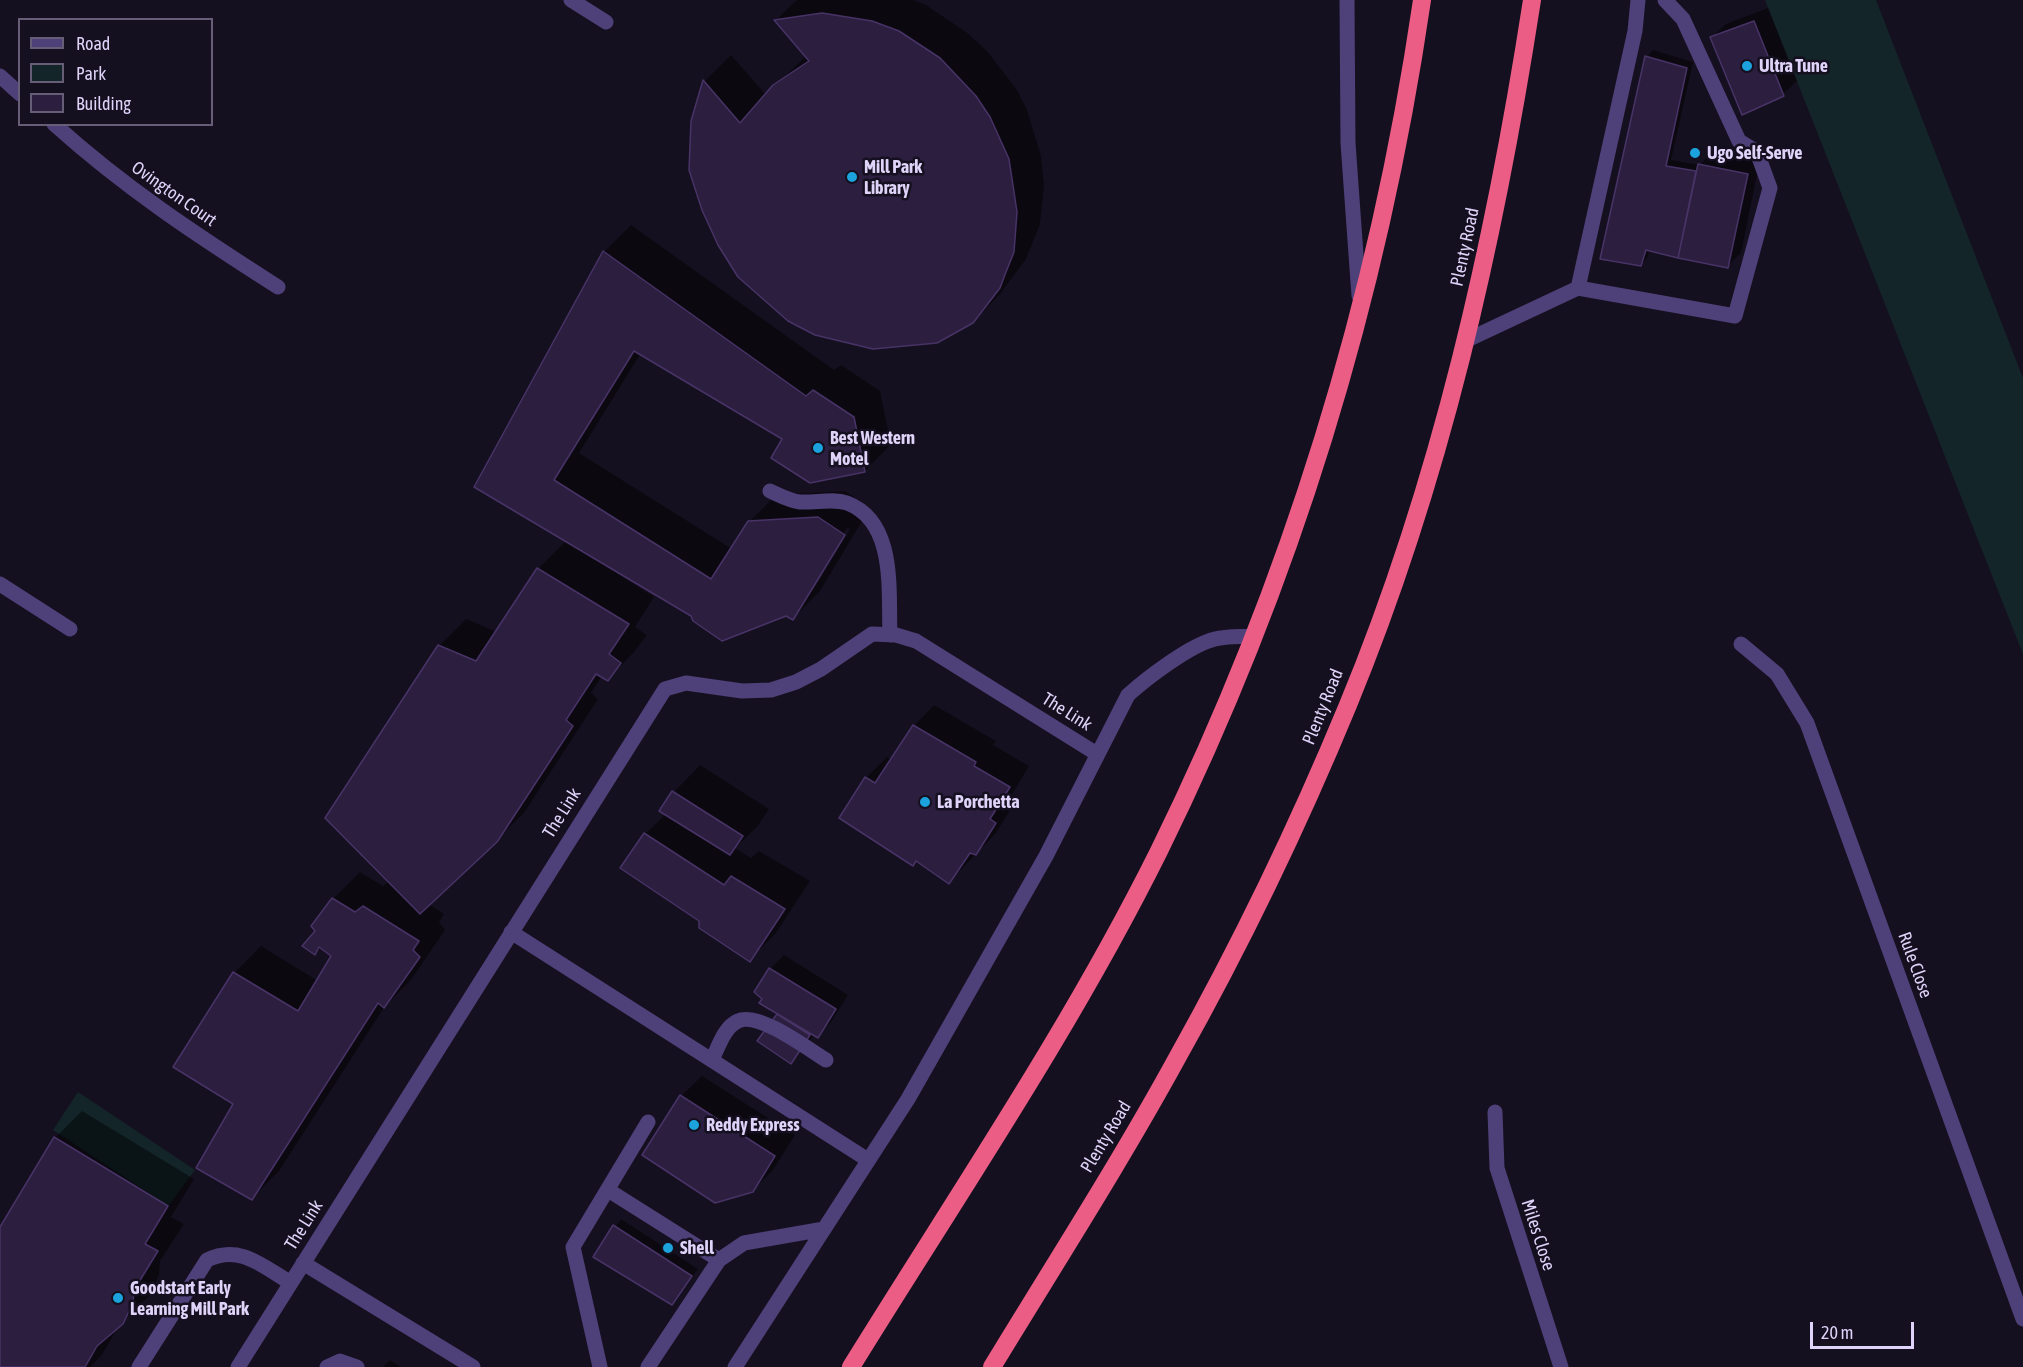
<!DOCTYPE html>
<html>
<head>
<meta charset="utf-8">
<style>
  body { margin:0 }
  #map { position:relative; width:2023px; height:1367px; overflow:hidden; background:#15101f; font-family:"Asap Condensed",sans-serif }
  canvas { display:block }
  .legend { position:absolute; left:18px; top:18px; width:195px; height:108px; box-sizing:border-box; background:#15101f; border:2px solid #665e76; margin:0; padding:8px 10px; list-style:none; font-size:18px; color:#dfd3f9 }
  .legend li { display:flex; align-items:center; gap:12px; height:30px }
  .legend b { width:30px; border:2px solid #665e76 }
  .scale { position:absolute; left:1810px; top:1322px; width:104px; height:27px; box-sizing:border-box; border:3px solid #dfd3f9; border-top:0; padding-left:8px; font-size:18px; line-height:21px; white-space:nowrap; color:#dfd3f9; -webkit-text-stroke:4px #15101f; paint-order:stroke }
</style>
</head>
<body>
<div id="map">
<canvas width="2023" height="1367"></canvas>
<ul class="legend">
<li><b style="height:8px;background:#4e4079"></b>Road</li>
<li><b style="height:16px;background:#132529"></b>Park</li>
<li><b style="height:16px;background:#2b1e3e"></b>Building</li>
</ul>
<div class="scale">20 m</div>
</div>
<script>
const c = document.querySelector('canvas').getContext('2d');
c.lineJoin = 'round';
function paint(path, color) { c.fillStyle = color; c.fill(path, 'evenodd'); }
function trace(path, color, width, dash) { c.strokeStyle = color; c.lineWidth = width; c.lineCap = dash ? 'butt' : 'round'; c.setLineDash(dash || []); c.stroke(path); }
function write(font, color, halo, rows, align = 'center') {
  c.font = font + ' "Asap Condensed",sans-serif'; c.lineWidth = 5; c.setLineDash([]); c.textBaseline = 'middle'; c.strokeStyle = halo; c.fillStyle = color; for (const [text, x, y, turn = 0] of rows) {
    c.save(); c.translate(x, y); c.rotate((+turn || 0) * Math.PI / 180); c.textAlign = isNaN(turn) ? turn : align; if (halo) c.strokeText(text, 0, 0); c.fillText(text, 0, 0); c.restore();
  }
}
paint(new Path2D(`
  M 1765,0 L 1876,0 L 2023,378 L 2023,654 Z
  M 78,1092 L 195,1170 L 168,1206 L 53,1130 Z`), '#132529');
paint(new Path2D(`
  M 797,0 L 913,0 L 926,5 L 966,32 L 987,51 L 1017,90 L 1027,110 L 1041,156 L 1044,185 L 1040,224 L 1026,259 L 1000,294 L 973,322 L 692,121 L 705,81 L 731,55 L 766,95 L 807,55 L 776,20 Z
  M 1768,8 L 1797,81 L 1783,94 L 1743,113 L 1712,37 L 1726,24 Z
  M 1653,50 L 1693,62 L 1671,160 L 1700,165 L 1713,151 L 1760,160 L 1741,253 L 1727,266 L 1650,249 L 1647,258 L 1641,265 L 1647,57 Z
  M 631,225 L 834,370 L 841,365 L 880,391 L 891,444 L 865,471 L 784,439 L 641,353 L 579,453 L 732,549 L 749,522 L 776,495 L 845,491 L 870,508 L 820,591 L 793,618 L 786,614 L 692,615 L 476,486 L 604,252 ZM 847,528 L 850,529 L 813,590 L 809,590 Z
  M 566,541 L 654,597 L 635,627 L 647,635 L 634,652 L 608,679 L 602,676 L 591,693 L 598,699 L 524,813 L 429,904 L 444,914 L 439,922 L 445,930 L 411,980 L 385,1006 L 279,1171 L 252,1198 L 235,1104 L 234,973 L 261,946 L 318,981 L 333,956 L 321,947 L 315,953 L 317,931 L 333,899 L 360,872 L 383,886 L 389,881 L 439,646 L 466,619 L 497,632 L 538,569 Z
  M 934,705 L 996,741 L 993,745 L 1029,766 L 1010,798 L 1015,802 L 996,833 L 949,882 L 917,860 L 841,817 L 866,778 L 887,757 L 892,760 L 914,726 Z
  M 700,765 L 769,809 L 757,827 L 735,848 L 751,858 L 759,851 L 810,881 L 776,933 L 749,960 L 701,920 L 645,834 L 666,814 L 674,792 Z
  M 784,955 L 848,995 L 831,1022 L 817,1036 L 814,1035 L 791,1062 L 760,1041 L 779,1014 L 764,998 L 770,969 Z
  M 702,1076 L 795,1135 L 773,1170 L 752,1191 L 681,1096 Z
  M 82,1111 L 194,1179 L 171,1217 L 184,1224 L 160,1261 L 159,1275 L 150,1295 L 119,1325 L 102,1355 L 90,1367 L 0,1367 L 0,1230 L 56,1137 Z
  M 621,1219 L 698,1269 L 672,1304 L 595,1257 Z
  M 390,1360 L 401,1367 L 383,1367 Z`), '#0007');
const building = new Path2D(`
  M 822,13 L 872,21 L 899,31 L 940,58 L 976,96 L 990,117 L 1009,159 L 1017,212 L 1014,252 L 1006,272 L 1000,288 L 973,323 L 937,343 L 873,349 L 815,335 L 788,321 L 738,277 L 718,245 L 702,210 L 689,170 L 691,121 L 703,80 L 740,123 L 773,85 L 809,61 L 774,20 Z
  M 1754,21 L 1784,96 L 1742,115 L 1710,37 Z
  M 1645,56 L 1687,68 L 1666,166 L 1696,171 L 1678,258 L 1646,250 L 1641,266 L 1600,259 Z
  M 1698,164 L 1748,174 L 1728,268 L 1678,258 Z
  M 603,251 L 806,396 L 813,390 L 854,417 L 865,472 L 810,483 L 771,458 L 782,439 L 634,351 L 554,480 L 711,579 L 748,521 L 818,517 L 845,535 L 793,620 L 786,616 L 722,641 L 693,621 L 691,616 L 474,487 Z
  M 537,568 L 629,624 L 609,654 L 621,663 L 608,681 L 596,674 L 566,720 L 573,726 L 497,842 L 420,914 L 325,818 L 438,645 L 476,661 Z
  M 913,725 L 976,762 L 974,766 L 1010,787 L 990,819 L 996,823 L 976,855 L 970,853 L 949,884 L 916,861 L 913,866 L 839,818 L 865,777 L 875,783 Z
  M 672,791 L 743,836 L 730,855 L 659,811 Z
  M 644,833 L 724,885 L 731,876 L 785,909 L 750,962 L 699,928 L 699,921 L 620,868 Z
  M 332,898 L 355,912 L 363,906 L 419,941 L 413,950 L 420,957 L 384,1008 L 378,1003 L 252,1200 L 196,1168 L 233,1104 L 173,1067 L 233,972 L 298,1011 L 331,956 L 319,947 L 315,955 L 302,946 L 315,931 L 311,926 Z
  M 769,968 L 836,1009 L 818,1038 L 759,1003 L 762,999 L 754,992 Z
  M 777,1014 L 810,1035 L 791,1064 L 757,1041 Z
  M 680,1095 L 775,1156 L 753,1192 L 715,1203 L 642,1155 Z
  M 54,1137 L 168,1206 L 145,1244 L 158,1251 L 134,1290 L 133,1303 L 123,1324 L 97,1346 L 85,1367 L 0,1367 L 0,1227 Z
  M 613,1225 L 692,1276 L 672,1305 L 593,1257 Z`);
paint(building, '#2b1e3e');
trace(building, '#483367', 1.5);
trace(new Path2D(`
  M 571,0 L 606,22
  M 1347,0 L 1348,143 L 1359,296
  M 0,76 L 20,94
  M 54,124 C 125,188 198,236 278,287
  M 1578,288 L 1735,316 L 1770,188 L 1757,152 L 1739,141 L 1683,19 L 1665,0
  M 1465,341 L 1578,288 L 1635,31 L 1638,0
  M 770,491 C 779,495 790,501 800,502 C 815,503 833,498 847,503 C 897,522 888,592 890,635
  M 0,584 L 70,629
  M 1741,644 L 1777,674 L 1807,723 L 2023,1319
  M 511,932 L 868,1160
  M 712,1060 C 718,1048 724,1027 738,1021 C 758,1011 808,1049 826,1060
  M 1495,1112 L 1497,1168 L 1561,1367
  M 608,1190 L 719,1260
  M 303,1263 L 473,1367
  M 139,1367 L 207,1260 C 240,1244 262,1266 291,1283
  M 238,1367 L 665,689 L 686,683 L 742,691 L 771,690 L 796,682 L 821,669 L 872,634 L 896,635 L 916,641 L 1097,754
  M 327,1367 L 340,1361 L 357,1367
  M 600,1367 L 573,1247 L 648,1122
  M 648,1367 L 719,1260 L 744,1243 L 824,1229
  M 735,1367 L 908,1099 L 1046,856 L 1128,695 C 1147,678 1190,645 1215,639 C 1227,636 1241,637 1253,636`), '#4e4079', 15);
trace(new Path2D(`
  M 851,1367 C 956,1197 1070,1030 1159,851 C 1291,583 1379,295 1422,0
  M 992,1367 C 1054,1265 1119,1164 1176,1060 C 1240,946 1298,826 1348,705 C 1441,480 1495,240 1532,0`), '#eb5d85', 18);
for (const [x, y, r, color] of [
  [1747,66,6,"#1ca3dd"],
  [1695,153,6,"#1ca3dd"],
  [852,177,6,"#1ca3dd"],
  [818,448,6,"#1ca3dd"],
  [925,802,6,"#1ca3dd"],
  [694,1125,6,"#1ca3dd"],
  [668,1248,6,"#1ca3dd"],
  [118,1298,6,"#1ca3dd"]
]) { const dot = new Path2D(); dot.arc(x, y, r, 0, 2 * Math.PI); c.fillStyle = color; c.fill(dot); trace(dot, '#15101f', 2); }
write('bold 18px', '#dfd3f9', '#15101f', [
  ["Ultra Tune",1759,66],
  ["Ugo Self-Serve",1707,153],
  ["Mill Park",864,167],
  ["Library",864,188],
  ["Best Western",830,438],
  ["Motel",830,459],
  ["La Porchetta",937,802],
  ["Reddy Express",706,1125],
  ["Shell",680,1248],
  ["Goodstart Early",130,1288],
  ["Learning Mill Park",130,1309]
], 'left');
write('18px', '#dfd3f9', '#15101f', [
  ["Ovington Court",174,194,35],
  ["Plenty Road",1465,247,-78],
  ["Plenty Road",1323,707,-68],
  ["The Link",1067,712,32],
  ["The Link",562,813,-58],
  ["Rule Close",1915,965,70],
  ["Plenty Road",1106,1137,-59],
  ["The Link",304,1225,-58],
  ["Miles Close",1538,1235,72]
]);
</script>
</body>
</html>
